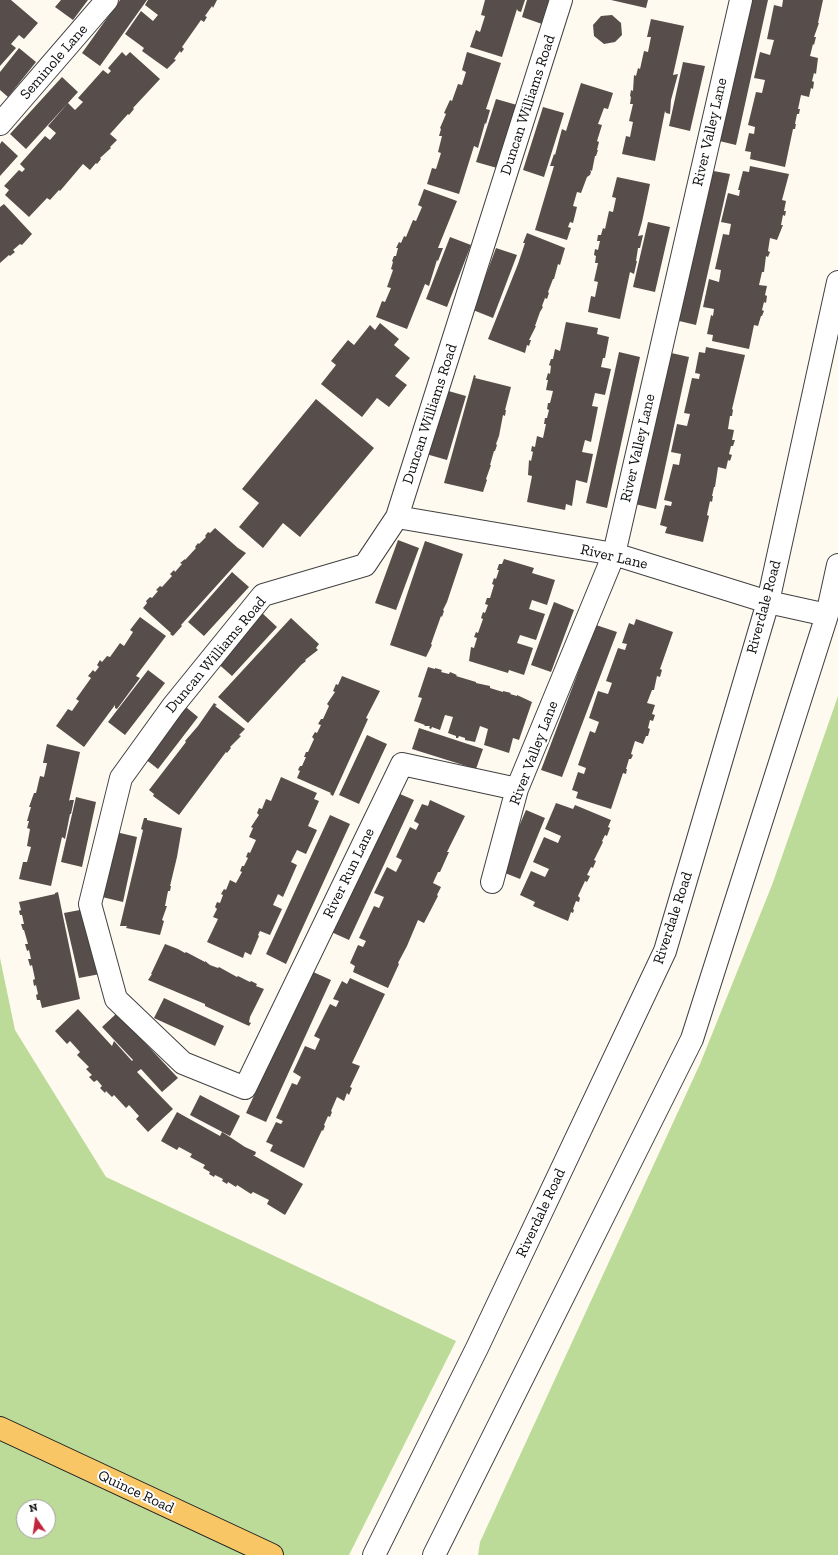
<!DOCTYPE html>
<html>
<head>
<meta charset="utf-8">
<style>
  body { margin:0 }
  #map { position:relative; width:838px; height:1555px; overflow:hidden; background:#fffaf0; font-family:"Zilla Slab",serif }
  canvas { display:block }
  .north { position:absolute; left:16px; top:1499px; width:40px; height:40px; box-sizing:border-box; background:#fff; border:1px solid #9f9f9f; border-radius:50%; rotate:347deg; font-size:11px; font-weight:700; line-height:16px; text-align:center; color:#0e0e0e }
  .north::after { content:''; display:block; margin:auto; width:14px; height:18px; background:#c0253c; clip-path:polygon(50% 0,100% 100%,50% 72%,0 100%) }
</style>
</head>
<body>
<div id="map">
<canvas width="838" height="1555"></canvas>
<div class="north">N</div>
</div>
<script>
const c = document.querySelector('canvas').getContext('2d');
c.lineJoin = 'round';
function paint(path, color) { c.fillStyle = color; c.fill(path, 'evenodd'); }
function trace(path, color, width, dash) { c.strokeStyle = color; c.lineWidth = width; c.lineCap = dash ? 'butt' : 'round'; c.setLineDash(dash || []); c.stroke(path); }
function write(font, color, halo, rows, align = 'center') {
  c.font = font + ' "Zilla Slab",serif'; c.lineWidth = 4; c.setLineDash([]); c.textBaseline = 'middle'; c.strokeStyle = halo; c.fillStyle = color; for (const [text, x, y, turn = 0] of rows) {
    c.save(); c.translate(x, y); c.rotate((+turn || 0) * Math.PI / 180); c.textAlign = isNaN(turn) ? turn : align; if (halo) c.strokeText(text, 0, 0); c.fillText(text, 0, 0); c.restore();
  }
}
paint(new Path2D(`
  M 838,696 L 838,1555 L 478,1555 L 480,1542 L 700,1064 L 772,885 Z
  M 0,958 L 15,1030 L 106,1177 L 456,1341 L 349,1555 L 0,1555 ZM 24,1507 L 48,1507 L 48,1531 L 24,1531 Z`), '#bddb98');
paint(new Path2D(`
  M 0,0 L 11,0 L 38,23 L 24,39 L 19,35 L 11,44 L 16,48 L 0,66 Z
  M 61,0 L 88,0 L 73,20 L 55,7 Z
  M 120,0 L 147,0 L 100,66 L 82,53 Z
  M 148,0 L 217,0 L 213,8 L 212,6 L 205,16 L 207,17 L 204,22 L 201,20 L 182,47 L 184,49 L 181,53 L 180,51 L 174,59 L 176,60 L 167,69 L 142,51 L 144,48 L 125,34 L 141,11 L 153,21 L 158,15 L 145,5 Z
  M 485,0 L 525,0 L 521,12 L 518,11 L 517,9 L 502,57 L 470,47 L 476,30 L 480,32 L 485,16 L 481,15 Z
  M 527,0 L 549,0 L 542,24 L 522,17 Z
  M 611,0 L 648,0 L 646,8 Z
  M 746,0 L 768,0 L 736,145 L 715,140 Z
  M 783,0 L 823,0 L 818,23 L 819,23 L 814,37 L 816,37 L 814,45 L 813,44 L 810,56 L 818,58 L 816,74 L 814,73 L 812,81 L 814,82 L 813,89 L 811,88 L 809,97 L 801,95 L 798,109 L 800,109 L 799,114 L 797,114 L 795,124 L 796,124 L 795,129 L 793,129 L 785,167 L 750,159 L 751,152 L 745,151 L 749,133 L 754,134 L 755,127 L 748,125 L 756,92 L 762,93 L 765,80 L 754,78 L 760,52 L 770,55 L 774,40 L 767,39 L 774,5 L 782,7 Z
  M 612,15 L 621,23 L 622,35 L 615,42 L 604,44 L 594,36 L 593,25 L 601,16 Z
  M 651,19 L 684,26 L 673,75 L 678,74 L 671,100 L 670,114 L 666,113 L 665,111 L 655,161 L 622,154 L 626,136 L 630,137 L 633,122 L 629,121 L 633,104 L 630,104 L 631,97 L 630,96 L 631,90 L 633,91 L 634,75 L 636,76 L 638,68 L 640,69 L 644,51 L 648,52 L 651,37 L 647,37 Z
  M 19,48 L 36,62 L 8,97 L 0,90 L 0,72 Z
  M 122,52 L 126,56 L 130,52 L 160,79 L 133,108 L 134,109 L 129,115 L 128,114 L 110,134 L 117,140 L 110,147 L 111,148 L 100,158 L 101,159 L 97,164 L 96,163 L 90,170 L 83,164 L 60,191 L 59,190 L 50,200 L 47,198 L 29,217 L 5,195 L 9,190 L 4,186 L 19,170 L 22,172 L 25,169 L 20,164 L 45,136 L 50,140 L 56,133 L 48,126 L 68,103 L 75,110 L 83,102 L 78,98 L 103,70 L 108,74 L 111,71 L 108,68 Z
  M 467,52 L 501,63 L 486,109 L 490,110 L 486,124 L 485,123 L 478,148 L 474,146 L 459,194 L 427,184 L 432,168 L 436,169 L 441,153 L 438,152 L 442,136 L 439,136 L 441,129 L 440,128 L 446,114 L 444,113 L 450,100 L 452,101 L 458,84 L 462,85 L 466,72 L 462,70 Z
  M 683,62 L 705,66 L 690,131 L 669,126 Z
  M 62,77 L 78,92 L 26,149 L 10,134 Z
  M 581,83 L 613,93 L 608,109 L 604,108 L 598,124 L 602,125 L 597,141 L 599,142 L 597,150 L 598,150 L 596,156 L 595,156 L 592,171 L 590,170 L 591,172 L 590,175 L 587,177 L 581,193 L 577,192 L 573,206 L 577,207 L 573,223 L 570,222 L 568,227 L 571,228 L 567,240 L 535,230 L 554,166 L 550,166 L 554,154 L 555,155 L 562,129 L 566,131 Z
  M 496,99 L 517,105 L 497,168 L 476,162 Z
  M 543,107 L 564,113 L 544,177 L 523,170 Z
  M 2,141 L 18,156 L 0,176 L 0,144 Z
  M 750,166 L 789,174 L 782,200 L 786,201 L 784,211 L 786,211 L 785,216 L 783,215 L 781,225 L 783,225 L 777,240 L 770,238 L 768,251 L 770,252 L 768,257 L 766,256 L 764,272 L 762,272 L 759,285 L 767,286 L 765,295 L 767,296 L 766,303 L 764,302 L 762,310 L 764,311 L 762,316 L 761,316 L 758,326 L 754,325 L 749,349 L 712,341 L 713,335 L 707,334 L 711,315 L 713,316 L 714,309 L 703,307 L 709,279 L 719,282 L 721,270 L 715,269 L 723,234 L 729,235 L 731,224 L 721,222 L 728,193 L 739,196 L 740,190 L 738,190 L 743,171 L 749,172 Z
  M 708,170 L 730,174 L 696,325 L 675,320 Z
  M 617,177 L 650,184 L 642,222 L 638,236 L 643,235 L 640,248 L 638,248 L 636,261 L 637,261 L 634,274 L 630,272 L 620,319 L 588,312 L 591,296 L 595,297 L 598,282 L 594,281 L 598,263 L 595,263 L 596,256 L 594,255 L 595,249 L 598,250 L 600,241 L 597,241 L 598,235 L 601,235 L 603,228 L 605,229 L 609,211 L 613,212 L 616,198 L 612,197 Z
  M 424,189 L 457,201 L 438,248 L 443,248 L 438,261 L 437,260 L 429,286 L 425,284 L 407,329 L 376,317 L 382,301 L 385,302 L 391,288 L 387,287 L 393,270 L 391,269 L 393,262 L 392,261 L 394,256 L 396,256 L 398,248 L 396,248 L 399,242 L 401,243 L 404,236 L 406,237 L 413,220 L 416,221 L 422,207 L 418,205 Z
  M 4,204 L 32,234 L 22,245 L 20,244 L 13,250 L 15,252 L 10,256 L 9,255 L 0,263 L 0,207 Z
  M 648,222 L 670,227 L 655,292 L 633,287 Z
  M 527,233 L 565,248 L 560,265 L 558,264 L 554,279 L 553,279 L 548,292 L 549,293 L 547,299 L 545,298 L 542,306 L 543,307 L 540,312 L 535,326 L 536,326 L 529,340 L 531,340 L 529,346 L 527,345 L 525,353 L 488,339 L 518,264 L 525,243 L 523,243 Z
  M 450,237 L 471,245 L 447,307 L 426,299 Z
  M 496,248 L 517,255 L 493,318 L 473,310 Z
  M 566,322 L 598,328 L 597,334 L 609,337 L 605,358 L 603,358 L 601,367 L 611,369 L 605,395 L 595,393 L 592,406 L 598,407 L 591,442 L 585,440 L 582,452 L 593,454 L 587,483 L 576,480 L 572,506 L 566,504 L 565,510 L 527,502 L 532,476 L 528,475 L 529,460 L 531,461 L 533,452 L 531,451 L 532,446 L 535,447 L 537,436 L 543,438 L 546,424 L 544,424 L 545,418 L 547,418 L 549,410 L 547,409 L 548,403 L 550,403 L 553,391 L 546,390 L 548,380 L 546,380 L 548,373 L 550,374 L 551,366 L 549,365 L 551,359 L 553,359 L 555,349 L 560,351 Z
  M 380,323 L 399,339 L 394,345 L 410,358 L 395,376 L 407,385 L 389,407 L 377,398 L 362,417 L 321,384 L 336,365 L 331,361 L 348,340 L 354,345 L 370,325 L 375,330 Z
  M 706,347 L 745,355 L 732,409 L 733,410 L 732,416 L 730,416 L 728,429 L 734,430 L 732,440 L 735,440 L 733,446 L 731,446 L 729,454 L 732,455 L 730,461 L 728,460 L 726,469 L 718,467 L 715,487 L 714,487 L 712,496 L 713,496 L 712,502 L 710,501 L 707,515 L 709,516 L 703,542 L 665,533 L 667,527 L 660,525 L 665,505 L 671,506 L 672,502 L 664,500 L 673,464 L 679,465 L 681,454 L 671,452 L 677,424 L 687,426 L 690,414 L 684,413 L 692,378 L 699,379 L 700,374 L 695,373 L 699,352 L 705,353 Z
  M 619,352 L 640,357 L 607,508 L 586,503 Z
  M 667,352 L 689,357 L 656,509 L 635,504 Z
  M 474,375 L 476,376 L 475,378 L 511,387 L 505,410 L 506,410 L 505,416 L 503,415 L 499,436 L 496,444 L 497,445 L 495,451 L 494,451 L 490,465 L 491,465 L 486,479 L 487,480 L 483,492 L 444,483 Z
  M 445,390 L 466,396 L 447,460 L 426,454 Z
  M 316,399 L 374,448 L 300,537 L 283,523 L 263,548 L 239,527 L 259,503 L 242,489 Z
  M 215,528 L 238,548 L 246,553 L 181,625 L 182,626 L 173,636 L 170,634 L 171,633 L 143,608 L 147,603 L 146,601 L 150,597 L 152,598 L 158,591 L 156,590 L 160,586 L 162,587 L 172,576 L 170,574 L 174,570 L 175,572 L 182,564 L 180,563 L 185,559 L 185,560 L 196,548 L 195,547 L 198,543 L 199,544 L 206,537 L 205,536 L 208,532 L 210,533 Z
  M 398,540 L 419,548 L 396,610 L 375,603 Z
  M 425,541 L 463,554 L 447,602 L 443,610 L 444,611 L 442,617 L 441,616 L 431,644 L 432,645 L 426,657 L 390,645 Z
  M 504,559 L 534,568 L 532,573 L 555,580 L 547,605 L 532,600 L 529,609 L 545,614 L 536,640 L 520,635 L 517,643 L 533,648 L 524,675 L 509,670 L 508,673 L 469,661 L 471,647 L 474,648 L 477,638 L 474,637 L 476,632 L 478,633 L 483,619 L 481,618 L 483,612 L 485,613 L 488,605 L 485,604 L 487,598 L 490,598 L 494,585 L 492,584 L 494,578 L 496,579 L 499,570 L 497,570 L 499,564 L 502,564 Z
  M 232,572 L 249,587 L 204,636 L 188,622 Z
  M 554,602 L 574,610 L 551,672 L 531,665 Z
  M 261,612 L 277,627 L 232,676 L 215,661 Z
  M 140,617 L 166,636 L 136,676 L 140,678 L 117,709 L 115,708 L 115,705 L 84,747 L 56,726 L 68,709 L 72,711 L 79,701 L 76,699 L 91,678 L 88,676 L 93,670 L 95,672 L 99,667 L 97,665 L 100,660 L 102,662 L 107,656 L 110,657 L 120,643 L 124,646 L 133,632 L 130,630 Z
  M 291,618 L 319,644 L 316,648 L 318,650 L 305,660 L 306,661 L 301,665 L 248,723 L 218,697 Z
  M 636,619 L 673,632 L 660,669 L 662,670 L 660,677 L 657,676 L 654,690 L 652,690 L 647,703 L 655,705 L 652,714 L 655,715 L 653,721 L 650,720 L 648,728 L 650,729 L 648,736 L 646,736 L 643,744 L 635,741 L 631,754 L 633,755 L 631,759 L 629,759 L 626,769 L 627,769 L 626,774 L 623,773 L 611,809 L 576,798 L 578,792 L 572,790 L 578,772 L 584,774 L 586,768 L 578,765 L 590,731 L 595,733 L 599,722 L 589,718 L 598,691 L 608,694 L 612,683 L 606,681 L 618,648 L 625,650 L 627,644 L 622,643 L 629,623 L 634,625 Z
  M 596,625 L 617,632 L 562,777 L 541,770 Z
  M 428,667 L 435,669 L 435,668 L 442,670 L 441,672 L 449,674 L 450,672 L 457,675 L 456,676 L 476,682 L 476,683 L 490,686 L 490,688 L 503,692 L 503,691 L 511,693 L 510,694 L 517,696 L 517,695 L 532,702 L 519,740 L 513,738 L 509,753 L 484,745 L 488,729 L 480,726 L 475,742 L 465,740 L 465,738 L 459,736 L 458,738 L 456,738 L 456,736 L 448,733 L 453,717 L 445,715 L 440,730 L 432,727 L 431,729 L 429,728 L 430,726 L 424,726 L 425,725 L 414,721 L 422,698 L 418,697 Z
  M 148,670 L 165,683 L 125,735 L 108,722 Z
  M 342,676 L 380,691 L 366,718 L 368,719 L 333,796 L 330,794 L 331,793 L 297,778 L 300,771 L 298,770 L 300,766 L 302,766 L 306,757 L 304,757 L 306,752 L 308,752 L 314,739 L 312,737 L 315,732 L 317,733 L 321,725 L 318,724 L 321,719 L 323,719 L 329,706 L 327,704 L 335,692 L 333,691 L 336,684 L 338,685 Z
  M 181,703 L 198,717 L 158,769 L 140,755 Z
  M 214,703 L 217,705 L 215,706 L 245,729 L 239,735 L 241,736 L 230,747 L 231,748 L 227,753 L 226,752 L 179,815 L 153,796 L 154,794 L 149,790 L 186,742 L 185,741 L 198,726 Z
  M 419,728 L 483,749 L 476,769 L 412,749 Z
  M 367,735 L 387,744 L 359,804 L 339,795 Z
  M 47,744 L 80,752 L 69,801 L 70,800 L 74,800 L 71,814 L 70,814 L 65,839 L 62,837 L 51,886 L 19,879 L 23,862 L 27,862 L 31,847 L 27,846 L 30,829 L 27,828 L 29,821 L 27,821 L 31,807 L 29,807 L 34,793 L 36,793 L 40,776 L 44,777 L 47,763 L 43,763 Z
  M 281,777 L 317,793 L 314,799 L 319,801 L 308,826 L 317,830 L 306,854 L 297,850 L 291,862 L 297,865 L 283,897 L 278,894 L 273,905 L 282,909 L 270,935 L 260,931 L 258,935 L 259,936 L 251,955 L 245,952 L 243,958 L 207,942 L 218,919 L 213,917 L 217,909 L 215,907 L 217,902 L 220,903 L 223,895 L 221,894 L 224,889 L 226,890 L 230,880 L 236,883 L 242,872 L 240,871 L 242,866 L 244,866 L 248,858 L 246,857 L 248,852 L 250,853 L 256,840 L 249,837 L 253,828 L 251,827 L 259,815 L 257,813 L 259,808 L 262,809 L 266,799 L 271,801 Z
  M 393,791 L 414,800 L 349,940 L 329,931 Z
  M 76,797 L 96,802 L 82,867 L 61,862 Z
  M 430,800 L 465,816 L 447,852 L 449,852 L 440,872 L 438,872 L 433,883 L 441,887 L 437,895 L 438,896 L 424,923 L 418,920 L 407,946 L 398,963 L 399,964 L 388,988 L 353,972 L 355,966 L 350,963 L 358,945 L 363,947 L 366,941 L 359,938 L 374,906 L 379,908 L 384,897 L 374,893 L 387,867 L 396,872 L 402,860 L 396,857 L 410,827 L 416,830 L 419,824 L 414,821 L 422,804 L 428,806 Z
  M 556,803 L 573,809 L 575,805 L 611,820 L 608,827 L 610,828 L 607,836 L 605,835 L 602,841 L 603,842 L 594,860 L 596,861 L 593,868 L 591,867 L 587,875 L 590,876 L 587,882 L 585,881 L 578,896 L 580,898 L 579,902 L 576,901 L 573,909 L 574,910 L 573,913 L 571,912 L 568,921 L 533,906 L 535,902 L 520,895 L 531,871 L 545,877 L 549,869 L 533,862 L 544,837 L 558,843 L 561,836 L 545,829 Z
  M 526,810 L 545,818 L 520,879 L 500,871 Z
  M 330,815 L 350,824 L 286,964 L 266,954 Z
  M 144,818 L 147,818 L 147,820 L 182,828 L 177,857 L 170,886 L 171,886 L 170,891 L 168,891 L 165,906 L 167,906 L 162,920 L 164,921 L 160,935 L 126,928 L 127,926 L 120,926 L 143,830 L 141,829 Z
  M 116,832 L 137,837 L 123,902 L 102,897 Z
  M 58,892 L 80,999 L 42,1008 L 40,1000 L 37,1000 L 36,995 L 38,994 L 36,985 L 34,986 L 33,980 L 35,979 L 32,965 L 30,966 L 28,959 L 31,959 L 29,950 L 27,951 L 25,944 L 28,944 L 24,930 L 23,930 L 21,924 L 24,924 L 22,915 L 20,915 L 19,911 L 21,910 L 19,902 L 55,894 L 55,893 Z
  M 85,909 L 100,974 L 79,978 L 64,913 Z
  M 165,944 L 178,949 L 185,953 L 186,952 L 205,962 L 205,961 L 210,965 L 218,968 L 219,967 L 237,977 L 238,976 L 250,982 L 251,981 L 257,984 L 256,986 L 264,989 L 250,1017 L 249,1022 L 251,1023 L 249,1026 L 205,1006 L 205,1004 L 148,980 L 152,974 L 151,974 Z
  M 311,971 L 331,980 L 266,1122 L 246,1113 Z
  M 350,978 L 385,994 L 352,1063 L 360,1066 L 350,1087 L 352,1088 L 349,1095 L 347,1093 L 344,1101 L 337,1097 L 331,1111 L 332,1112 L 330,1117 L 328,1116 L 324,1125 L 325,1126 L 323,1131 L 322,1130 L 304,1168 L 270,1151 L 273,1145 L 266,1142 L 276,1122 L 281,1124 L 283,1121 L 276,1118 L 292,1083 L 297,1085 L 301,1077 L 293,1072 L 305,1046 L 315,1050 L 320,1039 L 314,1036 L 330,1004 L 336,1007 L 339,1001 L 333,999 L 342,981 L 347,984 Z
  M 164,998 L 224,1026 L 215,1046 L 154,1018 Z
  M 78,1009 L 112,1046 L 114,1041 L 132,1061 L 133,1060 L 102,1027 L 117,1013 L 178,1078 L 162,1092 L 141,1069 L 137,1072 L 173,1109 L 148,1132 L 136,1119 L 139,1116 L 129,1105 L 126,1108 L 114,1095 L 112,1097 L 106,1091 L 105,1093 L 100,1088 L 102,1086 L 97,1080 L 94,1082 L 89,1077 L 92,1075 L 86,1069 L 89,1067 L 77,1055 L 80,1052 L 70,1041 L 67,1044 L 55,1031 Z
  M 200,1095 L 240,1116 L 230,1136 L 190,1115 Z
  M 177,1112 L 220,1136 L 222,1132 L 233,1139 L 245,1147 L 256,1152 L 255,1155 L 253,1155 L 303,1184 L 285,1215 L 267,1204 L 269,1200 L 253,1192 L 251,1194 L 237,1185 L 236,1187 L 228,1182 L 227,1184 L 222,1181 L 223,1179 L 215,1175 L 214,1177 L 209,1174 L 210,1172 L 203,1168 L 205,1165 L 190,1157 L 192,1154 L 179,1147 L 177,1150 L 161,1141 Z`), '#574e4b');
const minor = new Path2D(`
  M 0,124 L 107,0
  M 397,517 L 614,554 L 768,602 L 827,615
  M 517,789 L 402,764 L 245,1088 L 183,1063 L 116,999 L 90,904 L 121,778 L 173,706 L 263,595 L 365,565 L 397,517 L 561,0
  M 492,882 L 517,789 L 614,554 L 741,0
  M 374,1555 L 477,1348 L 665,951 L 768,602 L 838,282
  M 434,1555 L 692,1039 L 827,615 L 838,565`);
const major = new Path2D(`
  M 0,1428 L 272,1555`);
trace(minor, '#414141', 24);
trace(major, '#1f1f1f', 24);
trace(minor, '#fff', 22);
trace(major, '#f9c666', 22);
write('15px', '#0e0e0e', '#fff', [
  ["Seminole Lane",54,62,-49],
  ["Duncan Williams Road",528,105,-72],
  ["River Valley Lane",710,132,-77],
  ["Duncan Williams Road",430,414,-72],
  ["River Valley Lane",638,448,-77],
  ["River Lane",614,557,13],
  ["Riverdale Road",764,607,-75],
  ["Duncan Williams Road",216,655,-50],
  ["River Valley Lane",534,753,-69],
  ["River Run Lane",349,873,-64],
  ["Riverdale Road",673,918,-72],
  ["Riverdale Road",541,1213,-65],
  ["Quince Road",136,1492,25]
]);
</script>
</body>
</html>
